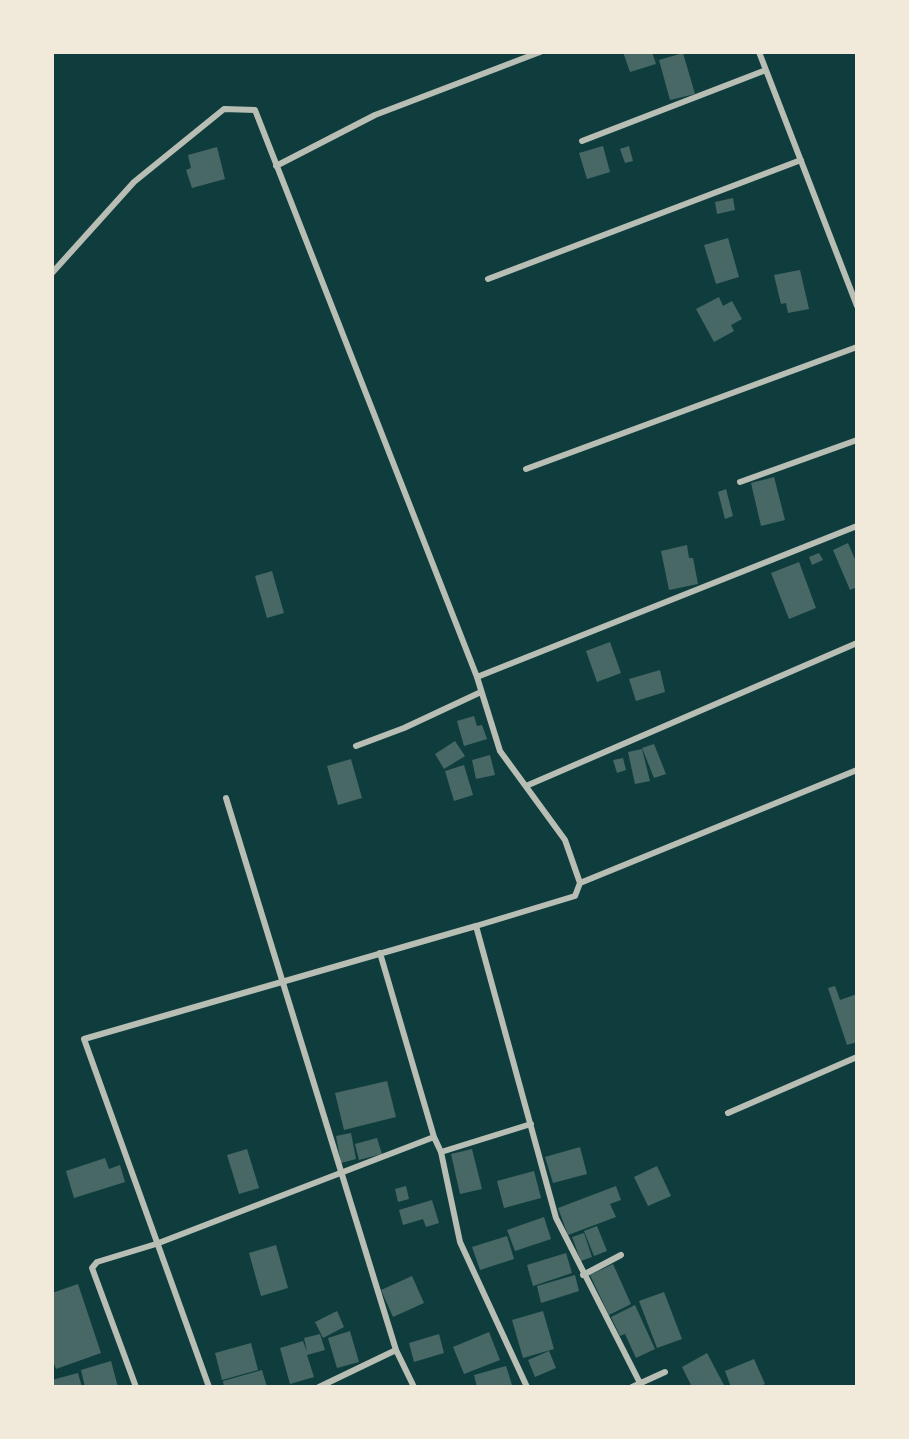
<!DOCTYPE html>
<html>
<head>
<meta charset="utf-8">
<style>
  body { margin:0 }
  #map { position:relative; width:909px; height:1439px; overflow:hidden; background:#0f3d3e; font-family:"Open Sans",sans-serif }
  canvas { display:block }
  .frame { position:absolute; inset:0; border:54px solid #f1e9da; pointer-events:none }
</style>
</head>
<body>
<div id="map">
<canvas width="909" height="1439"></canvas>
<div class="frame"></div>
</div>
<script>
const c = document.querySelector('canvas').getContext('2d');
c.lineJoin = 'round';
function paint(path, color) { c.fillStyle = color; c.fill(path, 'evenodd'); }
function trace(path, color, width, dash) { c.strokeStyle = color; c.lineWidth = width; c.lineCap = dash ? 'butt' : 'round'; c.setLineDash(dash || []); c.stroke(path); }
paint(new Path2D(`
  M 623,52 L 652,52 L 656,64 L 630,72 Z
  M 683,53 L 695,94 L 670,100 L 659,60 Z
  M 603,146 L 610,172 L 587,179 L 579,153 Z
  M 629,146 L 633,161 L 625,163 L 620,149 Z
  M 217,147 L 225,179 L 192,188 L 186,170 L 191,168 L 188,155 Z
  M 733,198 L 735,210 L 717,214 L 715,202 Z
  M 728,238 L 739,277 L 716,284 L 704,245 Z
  M 800,270 L 809,309 L 788,313 L 786,303 L 781,304 L 774,275 Z
  M 719,297 L 723,306 L 732,301 L 742,319 L 731,325 L 734,331 L 714,342 L 696,309 Z
  M 774,477 L 785,520 L 761,526 L 751,483 Z
  M 726,489 L 733,516 L 725,519 L 718,492 Z
  M 848,543 L 857,564 L 857,587 L 850,590 L 833,550 Z
  M 687,545 L 689,558 L 693,558 L 698,584 L 669,590 L 661,551 Z
  M 819,553 L 823,560 L 812,565 L 809,557 Z
  M 799,562 L 816,608 L 789,619 L 771,573 Z
  M 272,571 L 284,613 L 267,618 L 255,576 Z
  M 610,642 L 621,673 L 597,682 L 586,651 Z
  M 660,670 L 665,692 L 636,701 L 629,679 Z
  M 474,716 L 477,726 L 482,725 L 487,739 L 464,746 L 457,721 Z
  M 455,741 L 465,756 L 444,769 L 435,754 Z
  M 654,744 L 666,774 L 654,778 L 642,748 Z
  M 642,749 L 650,781 L 635,784 L 628,752 Z
  M 490,755 L 495,775 L 476,779 L 472,760 Z
  M 623,758 L 626,770 L 617,773 L 613,760 Z
  M 351,759 L 362,798 L 338,805 L 327,766 Z
  M 464,765 L 473,795 L 454,801 L 445,771 Z
  M 835,986 L 840,1000 L 857,994 L 857,1042 L 847,1045 L 828,988 Z
  M 387,1081 L 396,1117 L 344,1130 L 335,1093 Z
  M 351,1133 L 356,1159 L 341,1163 L 336,1136 Z
  M 377,1138 L 382,1154 L 359,1160 L 355,1144 Z
  M 580,1147 L 587,1174 L 553,1183 L 545,1157 Z
  M 247,1149 L 259,1188 L 239,1194 L 227,1155 Z
  M 472,1149 L 482,1189 L 460,1194 L 451,1154 Z
  M 105,1158 L 109,1169 L 120,1165 L 125,1182 L 74,1198 L 66,1171 Z
  M 657,1166 L 671,1196 L 648,1206 L 634,1177 Z
  M 534,1171 L 541,1198 L 504,1208 L 497,1181 Z
  M 406,1186 L 409,1199 L 398,1202 L 395,1189 Z
  M 616,1186 L 621,1200 L 610,1204 L 616,1217 L 568,1235 L 558,1208 Z
  M 432,1200 L 439,1223 L 426,1227 L 423,1219 L 403,1225 L 399,1210 Z
  M 544,1217 L 551,1239 L 515,1251 L 507,1230 Z
  M 597,1226 L 607,1251 L 594,1256 L 584,1231 Z
  M 584,1233 L 592,1257 L 581,1261 L 572,1237 Z
  M 507,1236 L 514,1259 L 480,1270 L 472,1247 Z
  M 276,1245 L 288,1288 L 261,1296 L 249,1253 Z
  M 566,1253 L 572,1273 L 533,1286 L 527,1265 Z
  M 613,1264 L 631,1304 L 609,1315 L 590,1275 Z
  M 575,1275 L 579,1291 L 541,1303 L 537,1286 Z
  M 412,1276 L 424,1303 L 393,1317 L 381,1290 Z
  M 78,1284 L 101,1353 L 56,1369 L 52,1358 L 52,1293 Z
  M 664,1292 L 682,1339 L 657,1348 L 639,1301 Z
  M 635,1305 L 655,1349 L 636,1358 L 625,1334 L 620,1336 L 611,1317 Z
  M 337,1311 L 344,1327 L 323,1338 L 315,1322 Z
  M 543,1311 L 554,1349 L 523,1358 L 512,1320 Z
  M 350,1331 L 359,1362 L 337,1368 L 328,1338 Z
  M 489,1332 L 500,1360 L 464,1374 L 453,1347 Z
  M 320,1334 L 325,1350 L 307,1355 L 314,1377 L 290,1384 L 280,1348 L 303,1341 L 307,1352 L 304,1338 Z
  M 439,1334 L 444,1353 L 414,1362 L 409,1343 Z
  M 251,1343 L 258,1370 L 222,1380 L 215,1353 Z
  M 549,1351 L 556,1368 L 535,1377 L 528,1360 Z
  M 707,1353 L 725,1387 L 692,1387 L 682,1367 Z
  M 754,1359 L 765,1384 L 757,1387 L 731,1387 L 725,1371 Z
  M 111,1361 L 118,1387 L 85,1387 L 81,1370 Z
  M 506,1366 L 512,1385 L 477,1387 L 474,1375 Z
  M 262,1370 L 267,1387 L 224,1387 L 223,1381 Z
  M 78,1373 L 82,1387 L 52,1387 L 52,1380 Z`), '#486865');
trace(new Path2D(`
  M 759,52 L 857,306
  M 582,141 L 766,70
  M 276,166 L 375,115 L 540,52
  M 52,273 L 134,182 L 224,109 L 255,110 L 477,677
  M 488,279 L 801,160
  M 526,469 L 857,347
  M 740,482 L 857,440
  M 356,746 L 404,728 L 481,692
  M 526,786 L 857,643
  M 226,798 L 396,1350
  M 580,883 L 857,770
  M 380,953 L 434,1137
  M 728,1113 L 857,1057
  M 583,1275 L 621,1255
  M 136,1387 L 92,1268 L 97,1262 L 156,1244 L 434,1137 L 441,1152
  M 209,1387 L 84,1039 L 476,926
  M 319,1387 L 396,1350 L 414,1387
  M 527,1387 L 460,1242 L 441,1152 L 531,1124
  M 632,1387 L 665,1372
  M 642,1387 L 556,1218 L 476,926 L 575,896 L 580,883 L 565,840 L 500,751 L 477,677 L 857,526`), '#b8beb3', 6);
</script>
</body>
</html>
